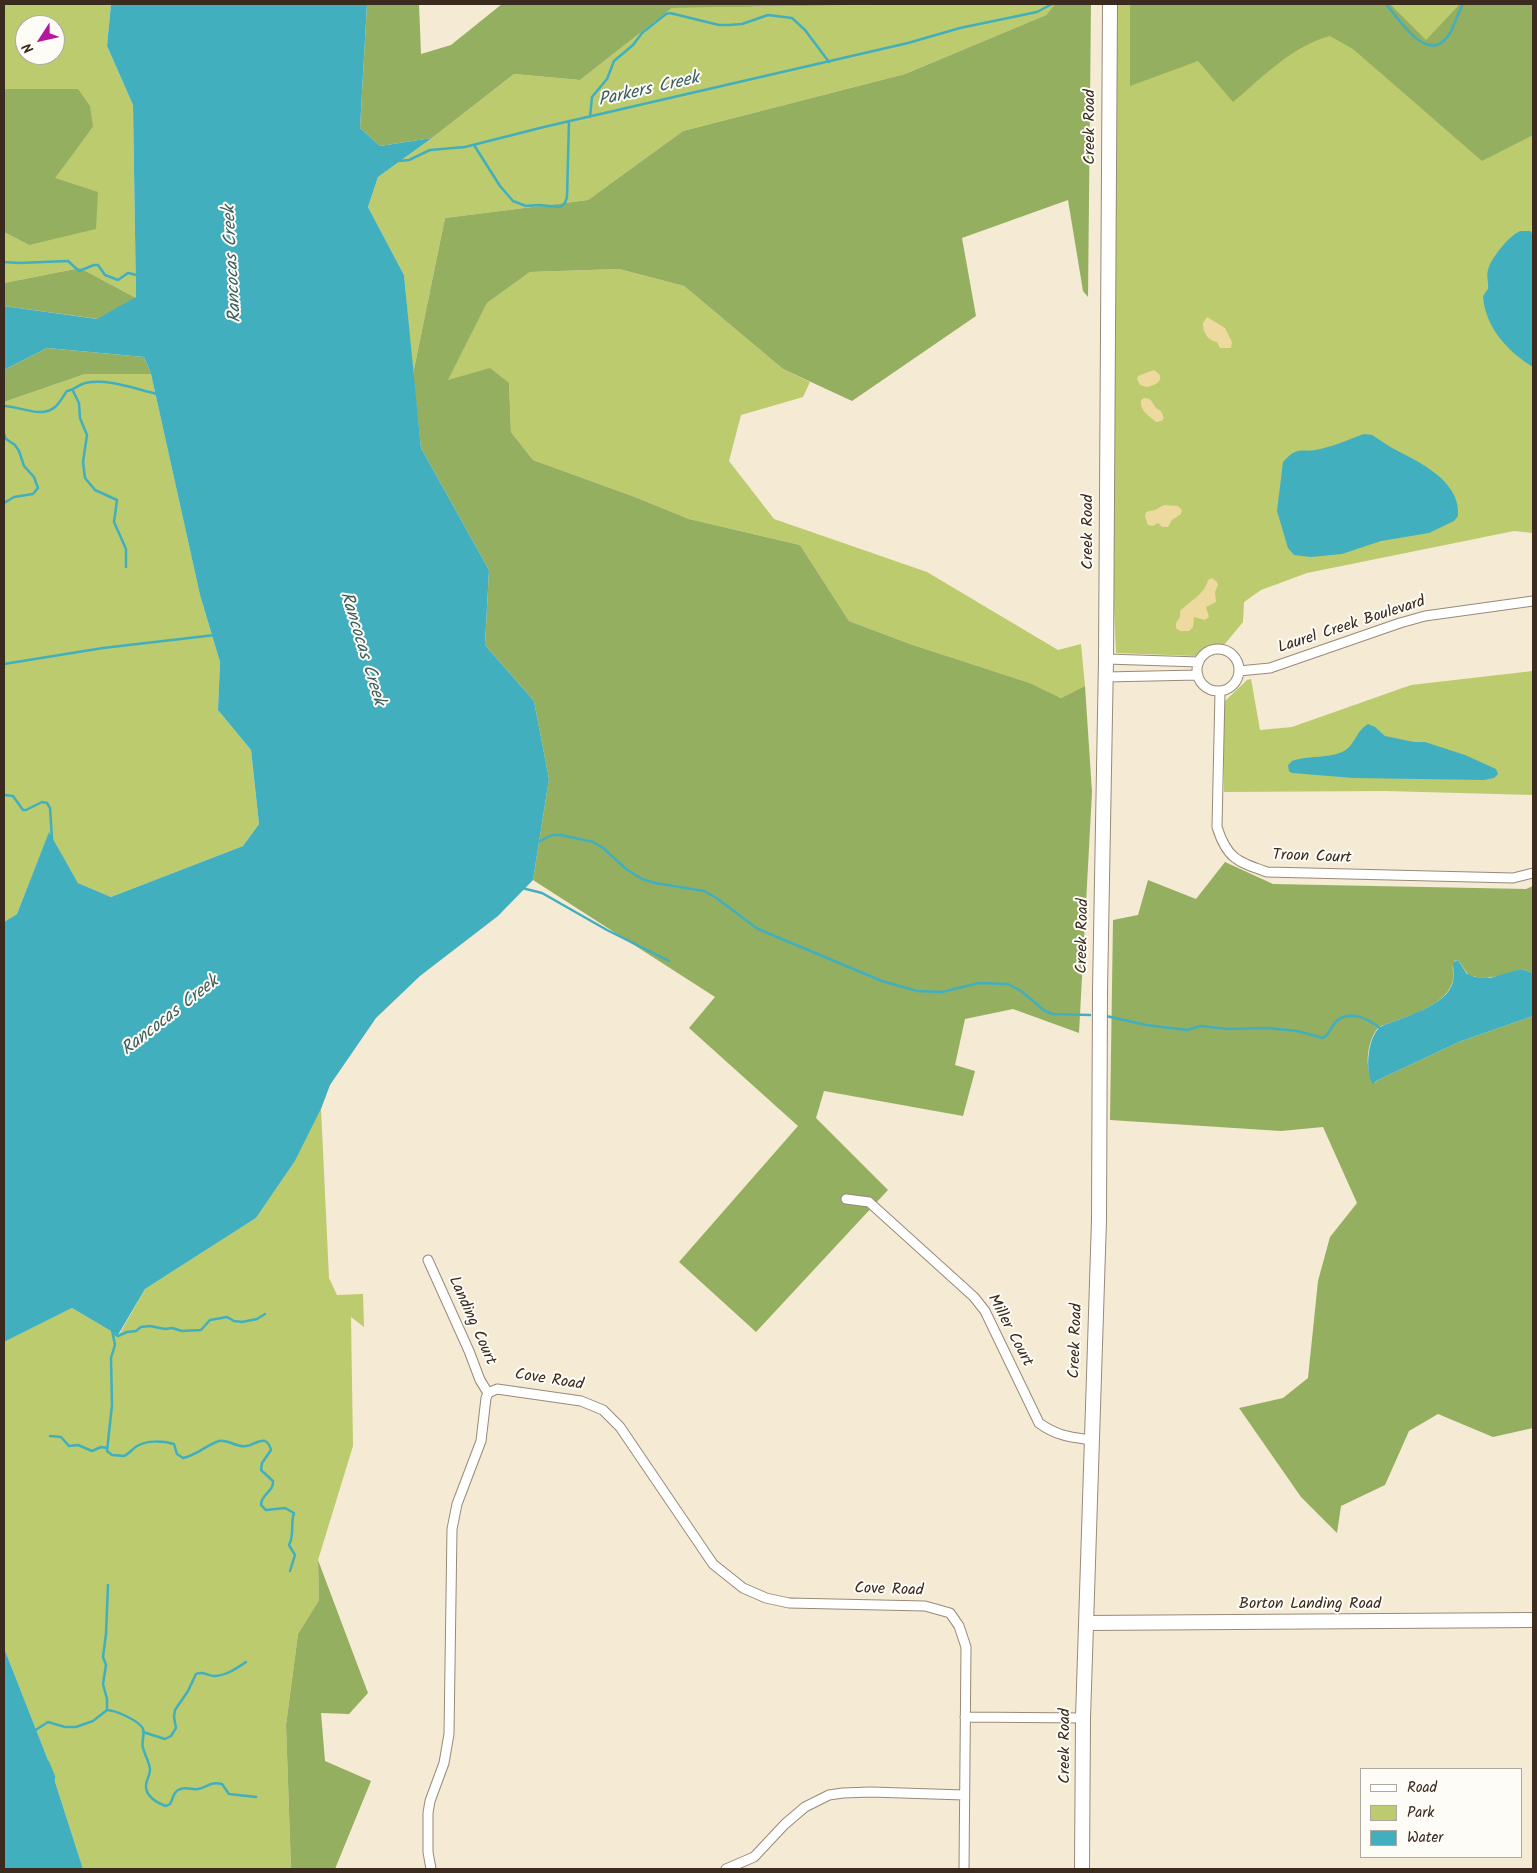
<!DOCTYPE html>
<html>
<head>
<meta charset="utf-8">
<style>
  body { margin:0 }
  #map { position:relative; width:1537px; height:1873px; overflow:hidden; background:#f5ead4; font-family:Kalam,sans-serif }
  canvas { display:block }
  .frame { position:absolute; inset:0; border:5px solid #3b2a1e; pointer-events:none }
  .legend { position:absolute; left:1360px; top:1768px; width:162px; height:90px; box-sizing:border-box; background:#fdfcf7; border:1px solid #afa8a0; margin:0; padding:6px 9px; list-style:none; font-size:15px; color:#3b2a1e }
  .legend li { display:flex; align-items:center; gap:10px; height:25px }
  .legend b { width:25px; border:1px solid #afa8a0 }
  .north { position:absolute; left:15px; top:15px; width:50px; height:50px; box-sizing:border-box; background:#fdfcf7; border:1px solid #afa8a0; border-radius:50%; rotate:235deg; font-size:14px; font-weight:700; line-height:20px; text-align:center; color:#3b2a1e }
  .north::after { content:''; display:block; margin:auto; width:18px; height:22px; background:#b5179e; clip-path:polygon(50% 0,100% 100%,50% 72%,0 100%) }
</style>
</head>
<body>
<div id="map">
<canvas width="1537" height="1873"></canvas>
<div class="frame"></div>
<ul class="legend">
<li><b style="height:6px;background:#fff"></b>Road</li>
<li><b style="height:14px;background:#bccb6d"></b>Park</li>
<li><b style="height:14px;background:#42afbf"></b>Water</li>
</ul>
<div class="north">N</div>
</div>
<script>
const c = document.querySelector('canvas').getContext('2d');
c.lineJoin = 'round';
function paint(path, color) { c.fillStyle = color; c.fill(path, 'evenodd'); }
function trace(path, color, width, dash) { c.strokeStyle = color; c.lineWidth = width; c.lineCap = dash ? 'butt' : 'round'; c.setLineDash(dash || []); c.stroke(path); }
function write(font, color, halo, rows, align = 'center') {
  c.font = font + ' Kalam,sans-serif'; c.lineWidth = 4; c.setLineDash([]); c.textBaseline = 'middle'; c.strokeStyle = halo; c.fillStyle = color; for (const [text, x, y, turn = 0] of rows) {
    c.save(); c.translate(x, y); c.rotate((+turn || 0) * Math.PI / 180); c.textAlign = isNaN(turn) ? turn : align; if (halo) c.strokeText(text, 0, 0); c.fillText(text, 0, 0); c.restore();
  }
}
paint(new Path2D(`
  M 4,4 L 111,4 L 107,46 L 133,105 L 136,298 L 80,268 L 4,283 L 4,232 L 29,245 L 54,178 L 93,127 L 6,89 L 4,90 ZM 25,25 L 55,25 L 55,55 L 25,55 Z
  M 937,4 L 1055,4 L 1046,15 L 905,74 L 683,131 L 588,200 L 445,218 L 413,374 L 404,275 L 368,207 L 378,177 L 432,138 L 514,74 L 580,80 L 672,8 Z
  M 1117,4 L 1533,4 L 1533,533 L 1514,531 L 1307,573 L 1261,590 L 1244,602 L 1243,622 L 1224,645 L 1212,646 L 1195,656 L 1116,653 L 1107,447 Z
  M 619,269 L 684,286 L 783,369 L 810,382 L 803,397 L 741,415 L 729,461 L 774,519 L 927,572 L 1058,650 L 1081,644 L 1085,686 L 1061,698 L 1030,683 L 910,644 L 849,621 L 800,545 L 689,519 L 635,497 L 533,460 L 511,432 L 509,383 L 447,381 L 487,303 L 530,272 Z
  M 85,374 L 151,374 L 200,595 L 220,662 L 218,710 L 251,750 L 259,824 L 243,846 L 111,897 L 78,883 L 49,833 L 17,914 L 4,922 L 4,402 Z
  M 1533,671 L 1533,795 L 1385,791 L 1224,792 L 1224,702 L 1247,680 L 1251,679 L 1260,730 L 1292,727 L 1411,685 Z
  M 321,1109 L 329,1278 L 337,1295 L 363,1294 L 364,1327 L 351,1317 L 353,1446 L 318,1560 L 319,1600 L 298,1634 L 286,1725 L 291,1869 L 83,1869 L 48,1760 L 4,1648 L 4,1342 L 72,1308 L 119,1335 L 145,1289 L 256,1218 L 295,1161 Z`), '#bccb6d');
paint(new Path2D(`
  M 367,4 L 419,4 L 421,54 L 451,45 L 502,4 L 937,4 L 672,8 L 580,80 L 514,74 L 432,138 L 380,146 L 360,128 Z
  M 1055,4 L 1091,4 L 1088,297 L 1083,291 L 1068,200 L 962,238 L 976,316 L 852,401 L 783,369 L 684,286 L 619,269 L 530,272 L 487,303 L 448,380 L 490,368 L 509,383 L 511,432 L 533,460 L 635,497 L 689,519 L 800,545 L 849,621 L 910,644 L 1030,683 L 1061,698 L 1085,686 L 1092,792 L 1079,1033 L 1013,1009 L 965,1019 L 955,1065 L 975,1071 L 963,1116 L 824,1091 L 816,1118 L 888,1190 L 756,1332 L 679,1262 L 798,1126 L 689,1028 L 715,997 L 533,880 L 549,779 L 534,701 L 485,645 L 489,570 L 421,448 L 413,374 L 445,218 L 588,200 L 683,131 L 905,74 L 1046,15 Z
  M 1130,4 L 1390,4 L 1426,40 L 1460,4 L 1533,4 L 1533,135 L 1482,161 L 1353,49 L 1330,36 C 1293,45 1262,78 1233,102 L 1198,61 L 1130,86 Z
  M 6,89 L 78,89 L 90,106 L 93,127 L 55,178 L 98,192 L 96,229 L 29,245 L 4,232 L 4,90 Z
  M 80,268 L 136,298 L 98,319 L 4,306 L 4,283 Z
  M 47,348 L 144,357 L 151,374 L 85,374 L 4,402 L 4,370 Z
  M 1225,862 L 1273,884 L 1526,889 L 1533,886 L 1533,973 L 1521,969 L 1505,975 L 1486,978 L 1469,976 L 1458,960 L 1454,961 C 1451,968 1455,976 1452,984 C 1443,1008 1401,1018 1379,1027 C 1367,1039 1363,1071 1375,1083 L 1378,1080 L 1459,1042 L 1533,1016 L 1533,1428 L 1493,1437 L 1438,1414 L 1409,1431 L 1385,1485 L 1341,1506 L 1337,1533 L 1301,1497 L 1239,1408 L 1283,1398 L 1308,1378 L 1318,1281 L 1330,1237 L 1357,1203 L 1323,1127 L 1281,1131 L 1110,1120 L 1113,920 L 1138,915 L 1148,880 L 1196,899 Z
  M 318,1560 L 368,1693 L 349,1714 L 321,1713 L 325,1761 L 371,1781 L 335,1869 L 291,1869 L 286,1725 L 298,1634 L 319,1600 Z`), '#95af60');
paint(new Path2D(`
  M 1207,317 L 1225,328 L 1232,342 L 1231,348 L 1220,348 L 1217,342 C 1208,341 1202,331 1203,323 Z
  M 1154,370 L 1160,375 C 1162,383 1154,385 1147,387 L 1140,385 L 1137,379 L 1138,376 Z
  M 1144,398 L 1150,399 L 1156,408 L 1161,411 L 1164,418 L 1162,421 L 1156,422 C 1149,415 1140,412 1141,400 Z
  M 1164,505 L 1178,506 L 1182,510 L 1181,514 L 1172,520 L 1168,527 L 1162,527 L 1158,523 L 1153,526 L 1148,525 L 1145,516 L 1146,512 L 1155,510 Z
  M 1212,578 L 1217,582 L 1218,585 L 1215,592 L 1216,602 L 1206,607 L 1209,617 L 1205,620 L 1194,617 L 1193,627 L 1189,631 L 1180,631 L 1176,628 L 1176,623 L 1180,617 L 1180,611 C 1191,600 1204,595 1208,580 Z`), '#eeda9e');
paint(new Path2D(`
  M 111,4 L 367,4 L 360,128 L 380,146 L 432,138 L 378,177 L 368,207 L 404,275 L 421,448 L 489,570 L 485,645 L 534,701 L 549,779 L 533,880 L 498,916 L 420,976 L 376,1018 L 330,1085 L 321,1109 L 295,1161 L 256,1218 L 145,1289 L 118,1335 L 72,1308 L 4,1342 L 4,922 L 17,914 L 49,832 L 78,883 L 111,897 L 243,846 L 259,824 L 251,750 L 218,710 L 220,662 L 200,595 L 151,374 L 144,357 L 47,348 L 4,370 L 4,306 L 97,319 L 136,297 L 133,105 L 107,46 Z
  M 1520,231 L 1530,231 L 1533,234 L 1533,367 C 1508,352 1485,327 1483,296 L 1488,289 C 1489,283 1486,276 1488,270 C 1491,258 1509,236 1520,231 Z
  M 1364,434 L 1372,435 C 1379,439 1385,444 1392,448 C 1417,461 1461,480 1458,516 L 1454,521 L 1429,533 L 1381,541 L 1342,554 L 1311,557 L 1294,555 L 1288,548 L 1277,511 L 1283,462 C 1287,458 1290,454 1295,452 C 1302,449 1308,452 1315,450 C 1333,447 1347,440 1364,434 Z
  M 1368,724 L 1375,727 L 1385,736 L 1414,742 L 1425,742 L 1465,755 L 1496,769 L 1498,774 L 1494,778 L 1484,780 L 1353,778 L 1292,773 L 1289,771 L 1288,765 L 1292,761 C 1308,755 1329,759 1344,751 C 1355,745 1356,731 1368,724 Z
  M 1458,960 L 1467,974 L 1475,977 L 1490,978 L 1521,969 L 1533,973 L 1533,1016 L 1459,1042 L 1378,1080 L 1373,1084 C 1364,1072 1368,1033 1382,1026 C 1403,1017 1447,1006 1453,982 C 1454,976 1453,969 1453,962 Z
  M 4,1648 L 48,1760 L 83,1869 L 4,1869 Z`), '#42afbf');
trace(new Path2D(`
  M 1386,4 C 1400,20 1429,68 1450,33 C 1455,24 1458,13 1463,4
  M 590,117 L 592,97 L 607,79 L 614,61 L 633,45 L 642,33 L 666,14 L 670,13 L 719,25 L 729,25 L 742,24 L 768,15 L 792,18 L 805,30 L 829,62
  M 474,145 L 500,186 L 513,201 L 526,206 L 539,205 L 560,207 L 565,203 L 567,197 L 569,121
  M 399,161 L 409,160 L 430,150 L 465,147 L 544,127 L 908,43 L 960,28 L 1037,12 L 1052,4
  M 4,262 L 19,263 L 68,261 L 79,271 L 94,265 L 98,265 L 105,275 L 118,280 L 128,273 L 137,275
  M 73,391 L 79,403 L 80,418 L 87,435 L 83,462 L 85,478 L 95,490 L 117,500 L 114,522 L 126,549 L 126,567
  M 4,406 C 19,406 42,419 55,407 C 60,403 63,396 67,391 C 74,390 78,385 85,383 C 108,378 135,389 157,394
  M 4,434 L 6,439 L 15,445 L 19,451 L 24,466 L 34,477 L 38,488 L 33,494 L 14,497 L 4,503
  M 4,664 L 103,648 L 215,635
  M 4,795 L 13,796 L 23,810 L 26,810 L 42,802 L 47,803 L 50,808 L 52,838
  M 537,840 L 540,841 L 552,835 L 561,835 L 593,842 L 602,847 L 626,869 L 642,879 L 655,883 L 704,891 L 715,897 L 758,929 L 882,981 L 917,991 L 942,992 L 979,983 L 1008,984 L 1021,991 L 1045,1011 L 1053,1014 L 1090,1015
  M 522,888 L 542,893 L 607,930 L 669,961
  M 1106,1016 L 1146,1025 L 1187,1030 L 1200,1026 L 1228,1029 L 1268,1028 L 1297,1031 L 1323,1038 C 1330,1034 1330,1028 1335,1023 C 1348,1008 1369,1019 1381,1029
  M 112,1330 L 115,1345 L 111,1358 L 112,1405 L 107,1451 L 112,1455 L 124,1456 C 129,1454 132,1449 137,1446 C 147,1440 163,1441 174,1444 L 177,1454 L 183,1458 C 196,1456 206,1445 219,1441 C 229,1439 236,1448 246,1446 C 252,1446 259,1439 265,1441 C 269,1443 270,1446 271,1450 L 262,1463 L 261,1470 L 273,1481 C 274,1492 261,1494 261,1505 L 266,1510 L 285,1508 L 294,1513 C 290,1523 295,1535 289,1545 L 295,1555 L 290,1571
  M 113,1333 L 118,1336 L 127,1332 L 136,1331 L 141,1327 L 150,1326 L 165,1329 L 172,1328 L 182,1331 L 201,1330 L 210,1320 L 227,1317 L 234,1321 L 242,1322 L 257,1319 L 265,1314
  M 50,1436 L 61,1437 L 69,1446 L 78,1445 L 92,1451 L 101,1447 L 107,1448
  M 107,1710 L 107,1699 L 103,1684 L 106,1665 L 103,1657 L 106,1634 L 108,1585
  M 34,1731 L 48,1722 L 65,1727 L 76,1727 L 93,1721 L 107,1710 C 115,1710 140,1721 143,1729 C 145,1736 141,1742 143,1748 C 145,1756 150,1763 150,1770 C 150,1776 146,1780 146,1785 C 145,1796 157,1803 166,1806 L 170,1804 C 173,1799 173,1793 178,1790 C 185,1786 191,1790 198,1789 C 208,1787 211,1781 222,1784 L 229,1794 L 256,1797
  M 143,1732 L 165,1739 L 171,1736 L 176,1728 L 174,1717 L 175,1710 L 188,1691 L 196,1674 C 204,1670 208,1677 216,1676 C 227,1675 237,1668 246,1662
  M 48,1762 L 54,1777 L 53,1782`), '#42afbf', 2.5);
const street = new Path2D(`
  M1197 670a21 21 0 1 1 42 0a21 21 0 1 1-42 0Z
  M 1106,659 L 1199,662
  M 1239,671 L 1270,668 L 1400,623 L 1425,616 L 1533,601
  M 1106,677 L 1198,675
  M 1220,691 L 1217,827 C 1227,859 1238,862 1267,872 L 1513,878 L 1533,873
  M 846,1199 L 869,1202 L 974,1297 L 985,1311 L 1039,1423 C 1057,1436 1070,1437 1091,1440
  M 428,1260 L 469,1351 L 480,1380 L 488,1393
  M 965,1717 L 1083,1718
  M 431,1869 L 428,1852 L 428,1813 L 430,1801 L 444,1763 L 449,1734 L 452,1529 L 457,1504 L 481,1441 L 486,1398 L 488,1393 L 497,1389 L 581,1401 L 603,1410 L 620,1427 L 713,1564 L 743,1588 L 766,1598 L 789,1603 L 925,1606 L 950,1613 L 959,1626 L 966,1647 L 964,1869
  M 726,1869 L 754,1857 L 785,1824 L 805,1807 L 829,1795 L 843,1793 L 871,1792 L 964,1795`);
const secondary = new Path2D(`
  M 1086,1623 L 1533,1620
  M 1082,1869 L 1083,1718 L 1099,1220 L 1100,991 L 1106,659 L 1110,4`);
trace(street, '#988a79', 11);
trace(secondary, '#988a79', 16);
trace(street, '#fff', 9);
trace(secondary, '#fff', 14);
write('16px', '#3b2a1e', '#fdfcf7', [
  ["Creek Road",1091,127,-90],
  ["Creek Road",1089,532,-90],
  ["Laurel Creek Boulevard",1352,626,-18],
  ["Troon Court",1312,858,2],
  ["Creek Road",1084,936,-89],
  ["Landing Court",471,1321,66],
  ["Miller Court",1009,1331,62],
  ["Creek Road",1077,1341,-88],
  ["Cove Road",549,1381,9],
  ["Cove Road",889,1591,2],
  ["Borton Landing Road",1310,1605],
  ["Creek Road",1066,1746,-90]
]);
write('italic 18px', '#3e5f5e', '#fdfcf7', [
  ["Parkers Creek",649,91,-13],
  ["Rancocas Creek",234,264,-93],
  ["Rancocas Creek",361,649,73],
  ["Rancocas Creek",171,1017,-38]
]);
</script>
</body>
</html>
